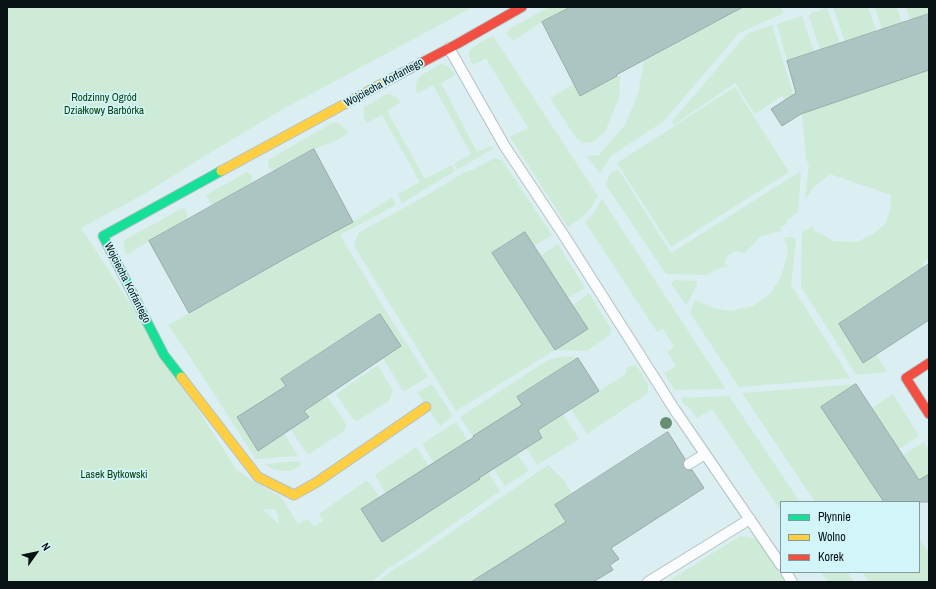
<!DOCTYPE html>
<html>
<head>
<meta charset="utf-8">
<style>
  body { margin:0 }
  #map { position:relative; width:936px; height:589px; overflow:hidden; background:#dbeef1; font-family:"Archivo Narrow",sans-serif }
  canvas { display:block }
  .frame { position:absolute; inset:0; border:8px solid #061214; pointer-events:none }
  .legend { position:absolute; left:780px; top:501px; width:140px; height:72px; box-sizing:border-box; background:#d2f5fa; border:1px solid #809a9e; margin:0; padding:5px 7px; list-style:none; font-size:12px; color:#061214 }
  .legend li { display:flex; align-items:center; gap:8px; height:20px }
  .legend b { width:20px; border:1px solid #809a9e }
  .north { position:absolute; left:16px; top:533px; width:40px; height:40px; -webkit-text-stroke:3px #d2f5fa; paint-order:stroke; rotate:57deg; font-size:11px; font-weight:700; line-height:16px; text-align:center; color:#061214 }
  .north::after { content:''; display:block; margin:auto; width:14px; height:18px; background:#061214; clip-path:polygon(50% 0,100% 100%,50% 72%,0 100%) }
</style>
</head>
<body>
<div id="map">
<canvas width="936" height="589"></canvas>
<div class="frame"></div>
<ul class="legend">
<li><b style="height:5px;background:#16e098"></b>Płynnie</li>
<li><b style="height:5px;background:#ffcf43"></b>Wolno</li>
<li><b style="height:5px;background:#f24e42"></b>Korek</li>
</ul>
<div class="north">N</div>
</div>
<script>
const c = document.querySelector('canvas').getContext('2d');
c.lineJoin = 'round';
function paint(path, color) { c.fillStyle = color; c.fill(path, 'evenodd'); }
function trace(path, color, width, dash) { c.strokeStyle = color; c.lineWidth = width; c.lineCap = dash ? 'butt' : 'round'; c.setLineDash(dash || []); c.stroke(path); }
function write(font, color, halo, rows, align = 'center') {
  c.font = font + ' "Archivo Narrow",sans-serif'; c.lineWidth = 3.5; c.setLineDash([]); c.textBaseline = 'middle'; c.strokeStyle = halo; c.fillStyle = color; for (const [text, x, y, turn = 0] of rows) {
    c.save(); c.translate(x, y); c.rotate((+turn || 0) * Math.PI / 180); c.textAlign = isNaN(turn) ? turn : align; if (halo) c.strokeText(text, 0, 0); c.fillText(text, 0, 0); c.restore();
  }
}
paint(new Path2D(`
  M 7,7 L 473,7 L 283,109 L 208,154 L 144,194 L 81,228 L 112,275 L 236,469 L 251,480 L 281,497 L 298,524 L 308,519 L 314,527 L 323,521 L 319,514 L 366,481 L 370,483 L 380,498 L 382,542 L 479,479 L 459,447 L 434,463 L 422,444 L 456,422 L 500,491 L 409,555 L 386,570 L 372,582 L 7,582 ZM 268,509 L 275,509 L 278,515 L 279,524 L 263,510 Z
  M 549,7 L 571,7 L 542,22 L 513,41 L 506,33 L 511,28 Z
  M 743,7 L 780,7 L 783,11 L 782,14 L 739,33 L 664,121 L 611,156 L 600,173 L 599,172 L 587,156 L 599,155 L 625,125 L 638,94 L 644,60 Z
  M 833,7 L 868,7 L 876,31 L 845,42 Z
  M 875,7 L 897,7 L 902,23 L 882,30 Z
  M 906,7 L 929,7 L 929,14 L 910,20 Z
  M 827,8 L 840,44 L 820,50 L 809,16 L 811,13 Z
  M 802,16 L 814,52 L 787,61 L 777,24 Z
  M 772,25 L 792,90 L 797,117 L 782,96 L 755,114 L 735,83 L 674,125 L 672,121 L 746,35 L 749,33 Z
  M 493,36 L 598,196 C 589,212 583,217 568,227 L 510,137 L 528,128 L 486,58 L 473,65 C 471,61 468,56 469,52 C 471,46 488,39 493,36 Z
  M 441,64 C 447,65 453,69 455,75 L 441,83 L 477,152 L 491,146 L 494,148 L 457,170 L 454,164 L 471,154 L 433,85 L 417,94 C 416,89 415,82 419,78 C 422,74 436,67 441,64 Z
  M 929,69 L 929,258 L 922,263 L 924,268 L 839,323 L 863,363 L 876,354 L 887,372 L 856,375 L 832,335 L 801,287 L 802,232 L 813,226 L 815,231 L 834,241 L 857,242 L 873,234 L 885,224 L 890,211 L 891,195 L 830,174 L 813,188 L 805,200 L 809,165 L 806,159 L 802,114 Z
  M 617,76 L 620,76 L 619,98 L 605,132 L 593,142 L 583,143 L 576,138 L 550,98 L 574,84 L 580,96 Z
  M 735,87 L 789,172 L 671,247 L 617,163 Z
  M 387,94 C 393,94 397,98 401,102 L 387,111 L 425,179 L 452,165 L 455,171 L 402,203 L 398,194 L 420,182 L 382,115 L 367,123 L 364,118 L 364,107 Z
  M 334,122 C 341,123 344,128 349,133 L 335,141 L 314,149 L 277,169 L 272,170 L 269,168 L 268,160 Z
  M 497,158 L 502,160 L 552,235 L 534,246 L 525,232 L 492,254 L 555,350 L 588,330 L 572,306 L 589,293 L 611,329 L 610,335 L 587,351 L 555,350 L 456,411 L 354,246 L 358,233 L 429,194 L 465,172 L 474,169 L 493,159 Z
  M 618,169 L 671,253 L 801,171 L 798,212 L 792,217 L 787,219 L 787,224 L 780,227 L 781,231 L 761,236 L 744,254 L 738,251 C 731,252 725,256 725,263 L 728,266 L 715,270 L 707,275 L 666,274 L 606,185 L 610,173 Z
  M 247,172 L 252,175 L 252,181 L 249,185 L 213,205 L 210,202 L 206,195 Z
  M 392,197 L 396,205 L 340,235 L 387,313 L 428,377 L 405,391 L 402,390 L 383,358 L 401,346 L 379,314 L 282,378 L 286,386 L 237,417 L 258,451 L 284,433 L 298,456 L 256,459 C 227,415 199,369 168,325 L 361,217 Z
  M 602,199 L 726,389 L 675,390 L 664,373 L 676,366 L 667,352 L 674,347 L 663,329 L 657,332 L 585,222 L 593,214 Z
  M 183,208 L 187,213 L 187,218 L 185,220 L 126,255 L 123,242 L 126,239 Z
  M 790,237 C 794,237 795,238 796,241 L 791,285 L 850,378 L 739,387 L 690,313 L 695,300 L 713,308 L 730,311 L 753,306 L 770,294 L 780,279 L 785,264 L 788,250 L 784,238 Z
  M 558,244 L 585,288 L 568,298 L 540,256 Z
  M 675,280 L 697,281 L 697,284 L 688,303 L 685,304 L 671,283 Z
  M 565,356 L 576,357 L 567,363 L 567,365 L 516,397 L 522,405 L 474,436 L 494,468 L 517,454 L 529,471 L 505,486 L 460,417 L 548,360 Z
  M 378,365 L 392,389 L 392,392 L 390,400 L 357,421 L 353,419 L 336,394 Z
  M 634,365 L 637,366 L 648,384 L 648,393 L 587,434 L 571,409 L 626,374 L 626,368 Z
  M 432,384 L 453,416 L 440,426 L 417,392 Z
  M 856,384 L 822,407 L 884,502 L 815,502 L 742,393 Z
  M 893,394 L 919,436 L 899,449 L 872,408 Z
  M 327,396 L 345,422 L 346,427 L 343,432 L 309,454 L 307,454 L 291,430 L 309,417 L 304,411 Z
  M 729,396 L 800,502 L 781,502 L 781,511 L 712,409 L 697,418 L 688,406 L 685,406 L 681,398 Z
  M 563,414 L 579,439 L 537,465 L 526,448 L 542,438 L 538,430 Z
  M 924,442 L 929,450 L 929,481 L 919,480 L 903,455 Z
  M 416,447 L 429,466 L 386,494 L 375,475 Z
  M 299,461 L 302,464 L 293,470 L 285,471 L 273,469 L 264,464 Z
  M 548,465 L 564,480 L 572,494 L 555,505 L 566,522 L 471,582 L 377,582 L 394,569 L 420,554 Z
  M 740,536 L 758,539 L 785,582 L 667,582 Z
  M 919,538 L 929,553 L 929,582 L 869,582 L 862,572 L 919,572 Z
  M 821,572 L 847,572 L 854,582 L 828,582 Z`), '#ceebd7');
const building = new Path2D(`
  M 571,7 L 743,7 L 616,75 L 617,76 L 580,96 L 542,22 Z
  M 929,14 L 929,70 L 801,114 L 782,126 L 771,109 L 796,93 L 787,61 Z
  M 314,149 L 353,222 L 288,257 L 189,313 L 149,241 Z
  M 525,232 L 588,329 L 555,350 L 492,253 Z
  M 929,264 L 929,320 L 863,363 L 839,324 Z
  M 380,314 L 401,346 L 304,411 L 309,417 L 258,451 L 237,417 L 286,386 L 281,379 Z
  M 578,358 L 599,391 L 538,430 L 542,438 L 479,478 L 480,479 L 382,542 L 361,509 L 474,437 L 473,436 L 522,405 L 517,397 Z
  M 856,384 L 919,480 L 929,474 L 929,502 L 884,502 L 821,407 Z
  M 668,432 L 685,459 L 683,464 L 684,468 L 689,470 L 692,470 L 704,488 L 611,548 L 619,559 L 610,565 L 613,570 L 593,582 L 471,582 L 566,522 L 555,505 Z`);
paint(building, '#aac5c2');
trace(building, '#9baaaa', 1);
const lane = new Path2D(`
  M 449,48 L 504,145 L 563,234 L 678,415
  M 675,410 L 781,565
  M 689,464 L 705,454
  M 786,572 L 792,582
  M 648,582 L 750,519`);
const fast = new Path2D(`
  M 181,377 L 164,355 L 103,236 L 221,171`);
const slow = new Path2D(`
  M 221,171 L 400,74
  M 181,377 L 258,477 L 294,495 L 317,482 L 426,407`);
const jam = new Path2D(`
  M 400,74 L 457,44 L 522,7
  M 929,363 L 906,378 L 929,414`);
trace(lane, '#b3c2c4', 12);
trace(fast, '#b3c2c4', 11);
trace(slow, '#b3c2c4', 11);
trace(jam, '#b3c2c4', 11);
trace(lane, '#fafcfd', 10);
trace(fast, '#16e098', 9);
trace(slow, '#ffcf43', 9);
trace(jam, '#f24e42', 9);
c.fillStyle = '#668f71';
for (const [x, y] of [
  [666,423]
]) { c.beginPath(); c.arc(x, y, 6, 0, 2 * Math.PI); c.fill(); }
write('11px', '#061214', '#d2f5fa', [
  ["Wojciecha Korfantego",384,83,-29],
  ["Wojciecha Korfantego",127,283,63]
]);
write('11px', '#074109', '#d2f5fa', [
  ["Rodzinny Ogród",104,98],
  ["Działkowy Barbórka",104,111],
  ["Lasek Bytkowski",114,475]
]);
</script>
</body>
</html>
